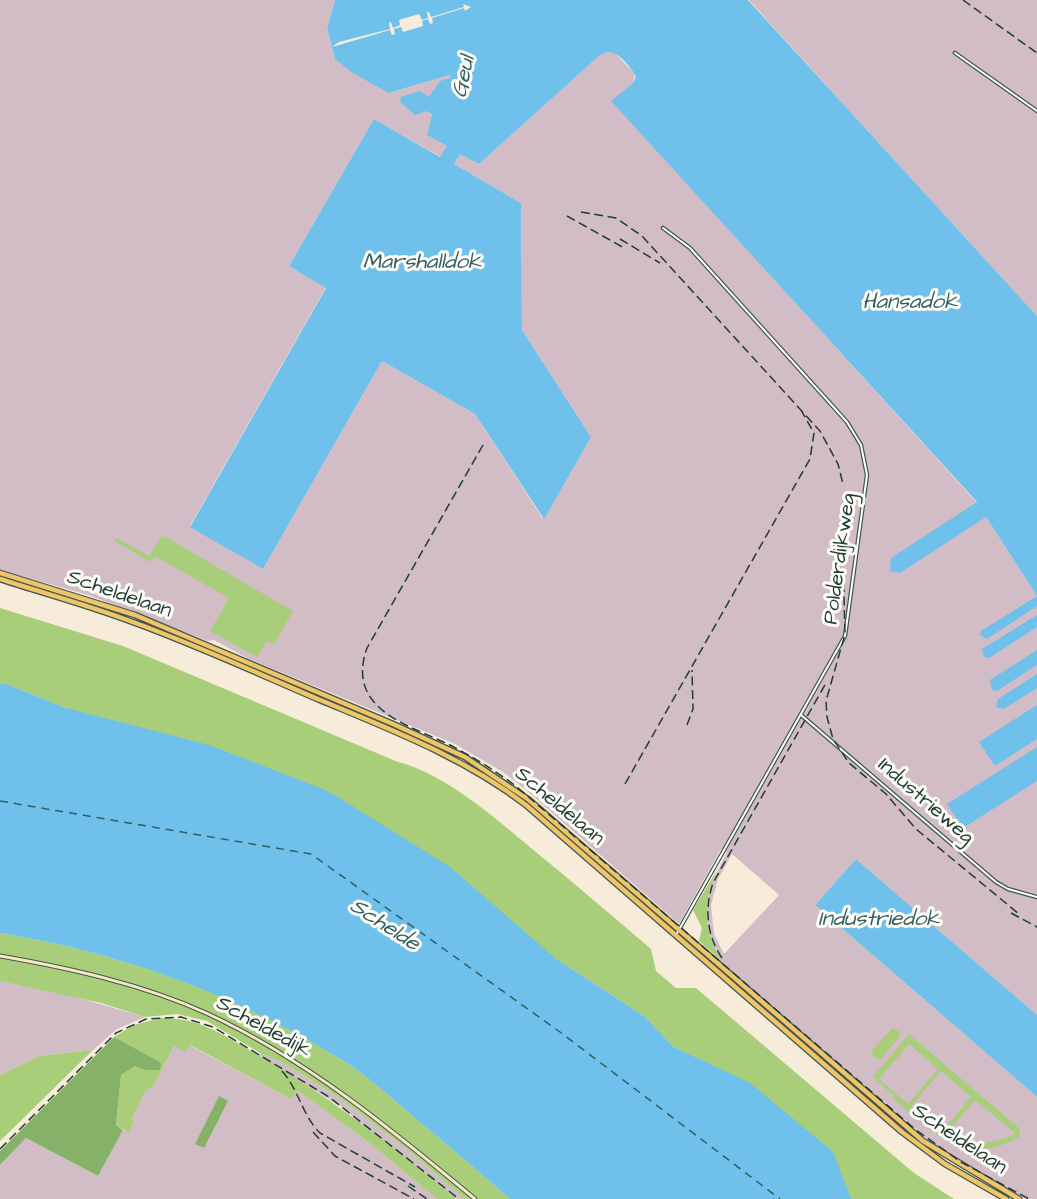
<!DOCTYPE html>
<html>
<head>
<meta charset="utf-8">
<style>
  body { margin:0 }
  canvas { display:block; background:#f7ecda }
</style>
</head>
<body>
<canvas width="1037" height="1199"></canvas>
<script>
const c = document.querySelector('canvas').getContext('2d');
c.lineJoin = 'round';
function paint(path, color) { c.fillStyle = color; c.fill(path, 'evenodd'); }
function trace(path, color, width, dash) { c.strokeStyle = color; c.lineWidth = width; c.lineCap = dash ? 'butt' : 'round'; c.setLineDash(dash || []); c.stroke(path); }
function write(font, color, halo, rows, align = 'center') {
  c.font = font + ' "Architects Daughter",sans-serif'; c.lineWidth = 6; c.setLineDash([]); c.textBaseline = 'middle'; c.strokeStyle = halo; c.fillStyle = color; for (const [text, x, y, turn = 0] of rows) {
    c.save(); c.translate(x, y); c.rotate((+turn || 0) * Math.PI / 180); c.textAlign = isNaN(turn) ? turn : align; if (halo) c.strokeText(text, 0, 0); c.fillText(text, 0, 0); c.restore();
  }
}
paint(new Path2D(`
  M 0,0 L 335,0 L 327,28 L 335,59 L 390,93 L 450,75 L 451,78 L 440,84 L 428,112 L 432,114 L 427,135 L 447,146 L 441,157 L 374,119 L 289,266 L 326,287 L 190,526 L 263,569 L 382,361 L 475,414 L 543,519 L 591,437 L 522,330 L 521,203 L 454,164 L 460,153 L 479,164 L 603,52 L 615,53 L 635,74 L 633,83 L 612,101 L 977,503 L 1037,596 L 1037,1015 L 856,859 L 815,905 L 1037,1097 L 1037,1199 L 1026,1199 L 1011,1192 L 939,1149 L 686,932 L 720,959 L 709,933 L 706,907 L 712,882 L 727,852 L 721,849 L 679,924 L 525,789 L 503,772 L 455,744 L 249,659 L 214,640 L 208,641 L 88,595 L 0,570 ZM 732,854 L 779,895 L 724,954 L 714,934 L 711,905 L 718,879 Z
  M 749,0 L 1037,0 L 1037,316 L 845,106 Z
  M 0,981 L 65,994 L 145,1017 L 117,1029 L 93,1050 L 39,1056 L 0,1075 Z
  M 189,1045 L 291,1099 L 296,1089 L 368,1142 L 437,1199 L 0,1199 L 0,1165 L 26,1138 L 98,1176 L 123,1130 L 129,1132 L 134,1122 L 132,1118 L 146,1089 L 153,1087 L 174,1046 Z
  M 260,1053 L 287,1065 L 343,1100 L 407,1149 L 465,1199 L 457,1199 L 340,1106 L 259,1056 Z`), '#d2bdc6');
paint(new Path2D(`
  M 162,535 L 293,611 L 274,644 L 267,641 L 257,657 L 210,631 L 228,600 L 227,597 L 155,556 L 150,562 L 115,541 L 116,538 L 149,556 Z
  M 0,608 L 123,646 L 398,762 C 445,774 494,817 531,848 C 572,881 611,915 651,949 L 656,971 L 676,988 L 696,988 L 914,1173 L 954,1199 L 851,1199 L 750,1084 L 674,1047 L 644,1016 L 555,958 L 66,708 L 6,684 L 0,684 Z
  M 719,867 C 702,898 703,931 722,961 L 699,941 L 702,928 L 693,910 Z
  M 0,933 C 126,954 234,994 342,1060 C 366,1075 388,1095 410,1114 C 444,1142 477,1170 510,1199 L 465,1199 L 407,1149 L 343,1100 L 287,1065 L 260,1053 L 207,1021 L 177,1014 L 145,1017 L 101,1003 L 0,981 Z
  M 684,937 L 856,1086 L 856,1087 L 683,939 Z
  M 161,1018 C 200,1017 229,1038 261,1057 C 333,1099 394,1147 457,1199 L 437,1199 L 368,1142 L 297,1090 L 291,1099 L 190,1045 L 185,1052 L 174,1046 L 153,1087 L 146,1090 L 132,1118 L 134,1122 L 129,1133 L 116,1125 L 121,1075 L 135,1066 L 145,1070 L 114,1037 L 134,1025 Z
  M 892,1028 L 900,1032 L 900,1036 L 880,1060 L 872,1055 L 872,1051 Z
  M 909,1034 L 1020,1129 L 1019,1137 C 965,1168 931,1132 893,1098 L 894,1096 L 873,1077 ZM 909,1044 L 938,1069 L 908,1104 L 879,1079 ZM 941,1071 L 971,1097 L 942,1132 L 911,1106 ZM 975,1100 L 1015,1133 L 1015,1134 C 993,1144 967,1148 945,1135 Z
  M 93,1050 L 0,1141 L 0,1075 L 39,1056 Z`), '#a8ce79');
paint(new Path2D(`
  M 114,1037 L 161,1063 L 160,1070 L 145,1070 L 135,1066 L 121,1075 L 116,1125 L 123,1130 L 98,1176 L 26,1138 L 0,1165 L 0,1151 Z
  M 219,1096 L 228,1101 L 204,1148 L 195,1144 Z`), '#86b169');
paint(new Path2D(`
  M 335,0 L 748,0 L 1037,316 L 1037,606 L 987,639 L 980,635 L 981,631 L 1037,596 L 986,517 L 900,573 L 890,571 L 891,558 L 977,502 L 611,101 L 633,83 L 636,76 C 628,64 614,45 600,55 L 479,164 L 460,154 L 454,164 L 521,203 L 522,330 L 591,437 L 544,519 L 475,414 L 382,361 L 263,569 L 190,527 L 326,288 L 289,266 L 374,119 L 440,157 L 447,146 L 427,135 L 432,114 L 426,111 L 415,115 L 400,102 L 401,97 L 420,91 L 429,97 L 440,81 L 451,78 L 450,75 L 389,93 L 353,73 L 335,59 L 327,28 Z
  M 1037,615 L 1037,627 L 989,658 L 984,657 L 982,649 Z
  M 1037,650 L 1037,665 L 997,691 L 992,690 L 990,680 Z
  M 1037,674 L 1037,688 L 1004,709 L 996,707 L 998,699 Z
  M 0,684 L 6,684 L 66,708 L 209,745 L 328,791 L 450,867 L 555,958 L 644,1016 L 674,1047 L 750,1083 L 833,1152 L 851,1199 L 510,1199 C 477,1170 444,1142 410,1114 C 388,1095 366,1075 342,1060 C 233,994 126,954 0,933 Z
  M 1037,705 L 1037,739 L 995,766 L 979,742 Z
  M 1037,747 L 1037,781 L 963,828 L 947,804 Z
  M 856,859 L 1037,1015 L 1037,1097 L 815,905 Z`), '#6fc0eb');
paint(new Path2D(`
  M 463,4 L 471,7 L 465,11 L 464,8 L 432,18 L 433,23 L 430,24 L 428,19 L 422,21 L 423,26 L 403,32 L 401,27 L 394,29 L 395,34 L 392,35 L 390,30 L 332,47 L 339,42 L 390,29 L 389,23 L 391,22 L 393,28 L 400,25 L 399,20 L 419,14 L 422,20 L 428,18 L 427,12 L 429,12 L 431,17 L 464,7 Z`), '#f7ecda');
trace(new Path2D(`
  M 0,801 L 311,854 L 560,1032 L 780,1199`), '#335e62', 1.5, [8, 6]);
const street = new Path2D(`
  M 955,53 L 1037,111
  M 663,228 L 690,248 L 847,422 L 861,445 L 867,475 L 845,636 L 676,935
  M 801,715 L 996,882 L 1008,889 L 1037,897`);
const secondary = new Path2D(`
  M 0,956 C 69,968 142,984 206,1013 C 306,1059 391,1129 475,1199`);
const primary = new Path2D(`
  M 0,573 L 135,615 L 393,724 L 465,757 L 529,800 L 923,1141 L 1019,1199
  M 0,579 C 43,593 88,605 130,621 C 194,644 257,673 320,700 C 392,730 463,757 526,805 L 902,1132 L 945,1164 L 1006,1199`);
trace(street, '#3f574d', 4.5);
trace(secondary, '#3f574d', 5);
trace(primary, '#3f574d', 7);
trace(street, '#fff', 2);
trace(secondary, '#f9e7c3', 3);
trace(primary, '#f0c469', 4.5);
trace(new Path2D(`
  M 963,0 L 1037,53
  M 581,212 L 616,218 L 642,236 L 820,431 L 838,464 L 843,484
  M 567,216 L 626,249
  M 620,239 L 660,263
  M 483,445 L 367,648 C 345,710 409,725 450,745 C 473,757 496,771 517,787 L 916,1130 L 961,1162 L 1029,1199
  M 843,556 L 845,634 L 826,701 L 827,717 L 833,739 L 849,763 L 886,794 L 916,829 L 1019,914
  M 687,725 L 693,709 L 692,670
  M 625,784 L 810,459 L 814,433 L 801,410
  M 1011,913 L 1037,927
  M 722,958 C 707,936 704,909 713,883 L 826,683
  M 282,1071 C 299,1090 302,1115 320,1133 L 415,1187
  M 313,1132 L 335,1156 L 414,1199
  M 0,1149 L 116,1033 L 146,1019 L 181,1017 L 213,1027 L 329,1097 L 459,1199
  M 408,1186 L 427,1199`), '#1f3d34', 1.5, [9, 4.5]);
write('21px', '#1f3d34', '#fdfcf7', [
  ["Polderdijkweg",841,559,-82],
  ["Scheldelaan",119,595,19],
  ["Industrieweg",925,802,41],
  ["Scheldelaan",559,807,40],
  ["Scheldedijk",263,1028,29],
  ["Scheldelaan",959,1140,34]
]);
write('italic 22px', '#335e62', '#fdfcf7', [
  ["Geul",465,77,-78],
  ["Marshalldok",422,263],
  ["Hansadok",910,303],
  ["Industriedok",879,920],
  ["Schelde",384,926,33]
]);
</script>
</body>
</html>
